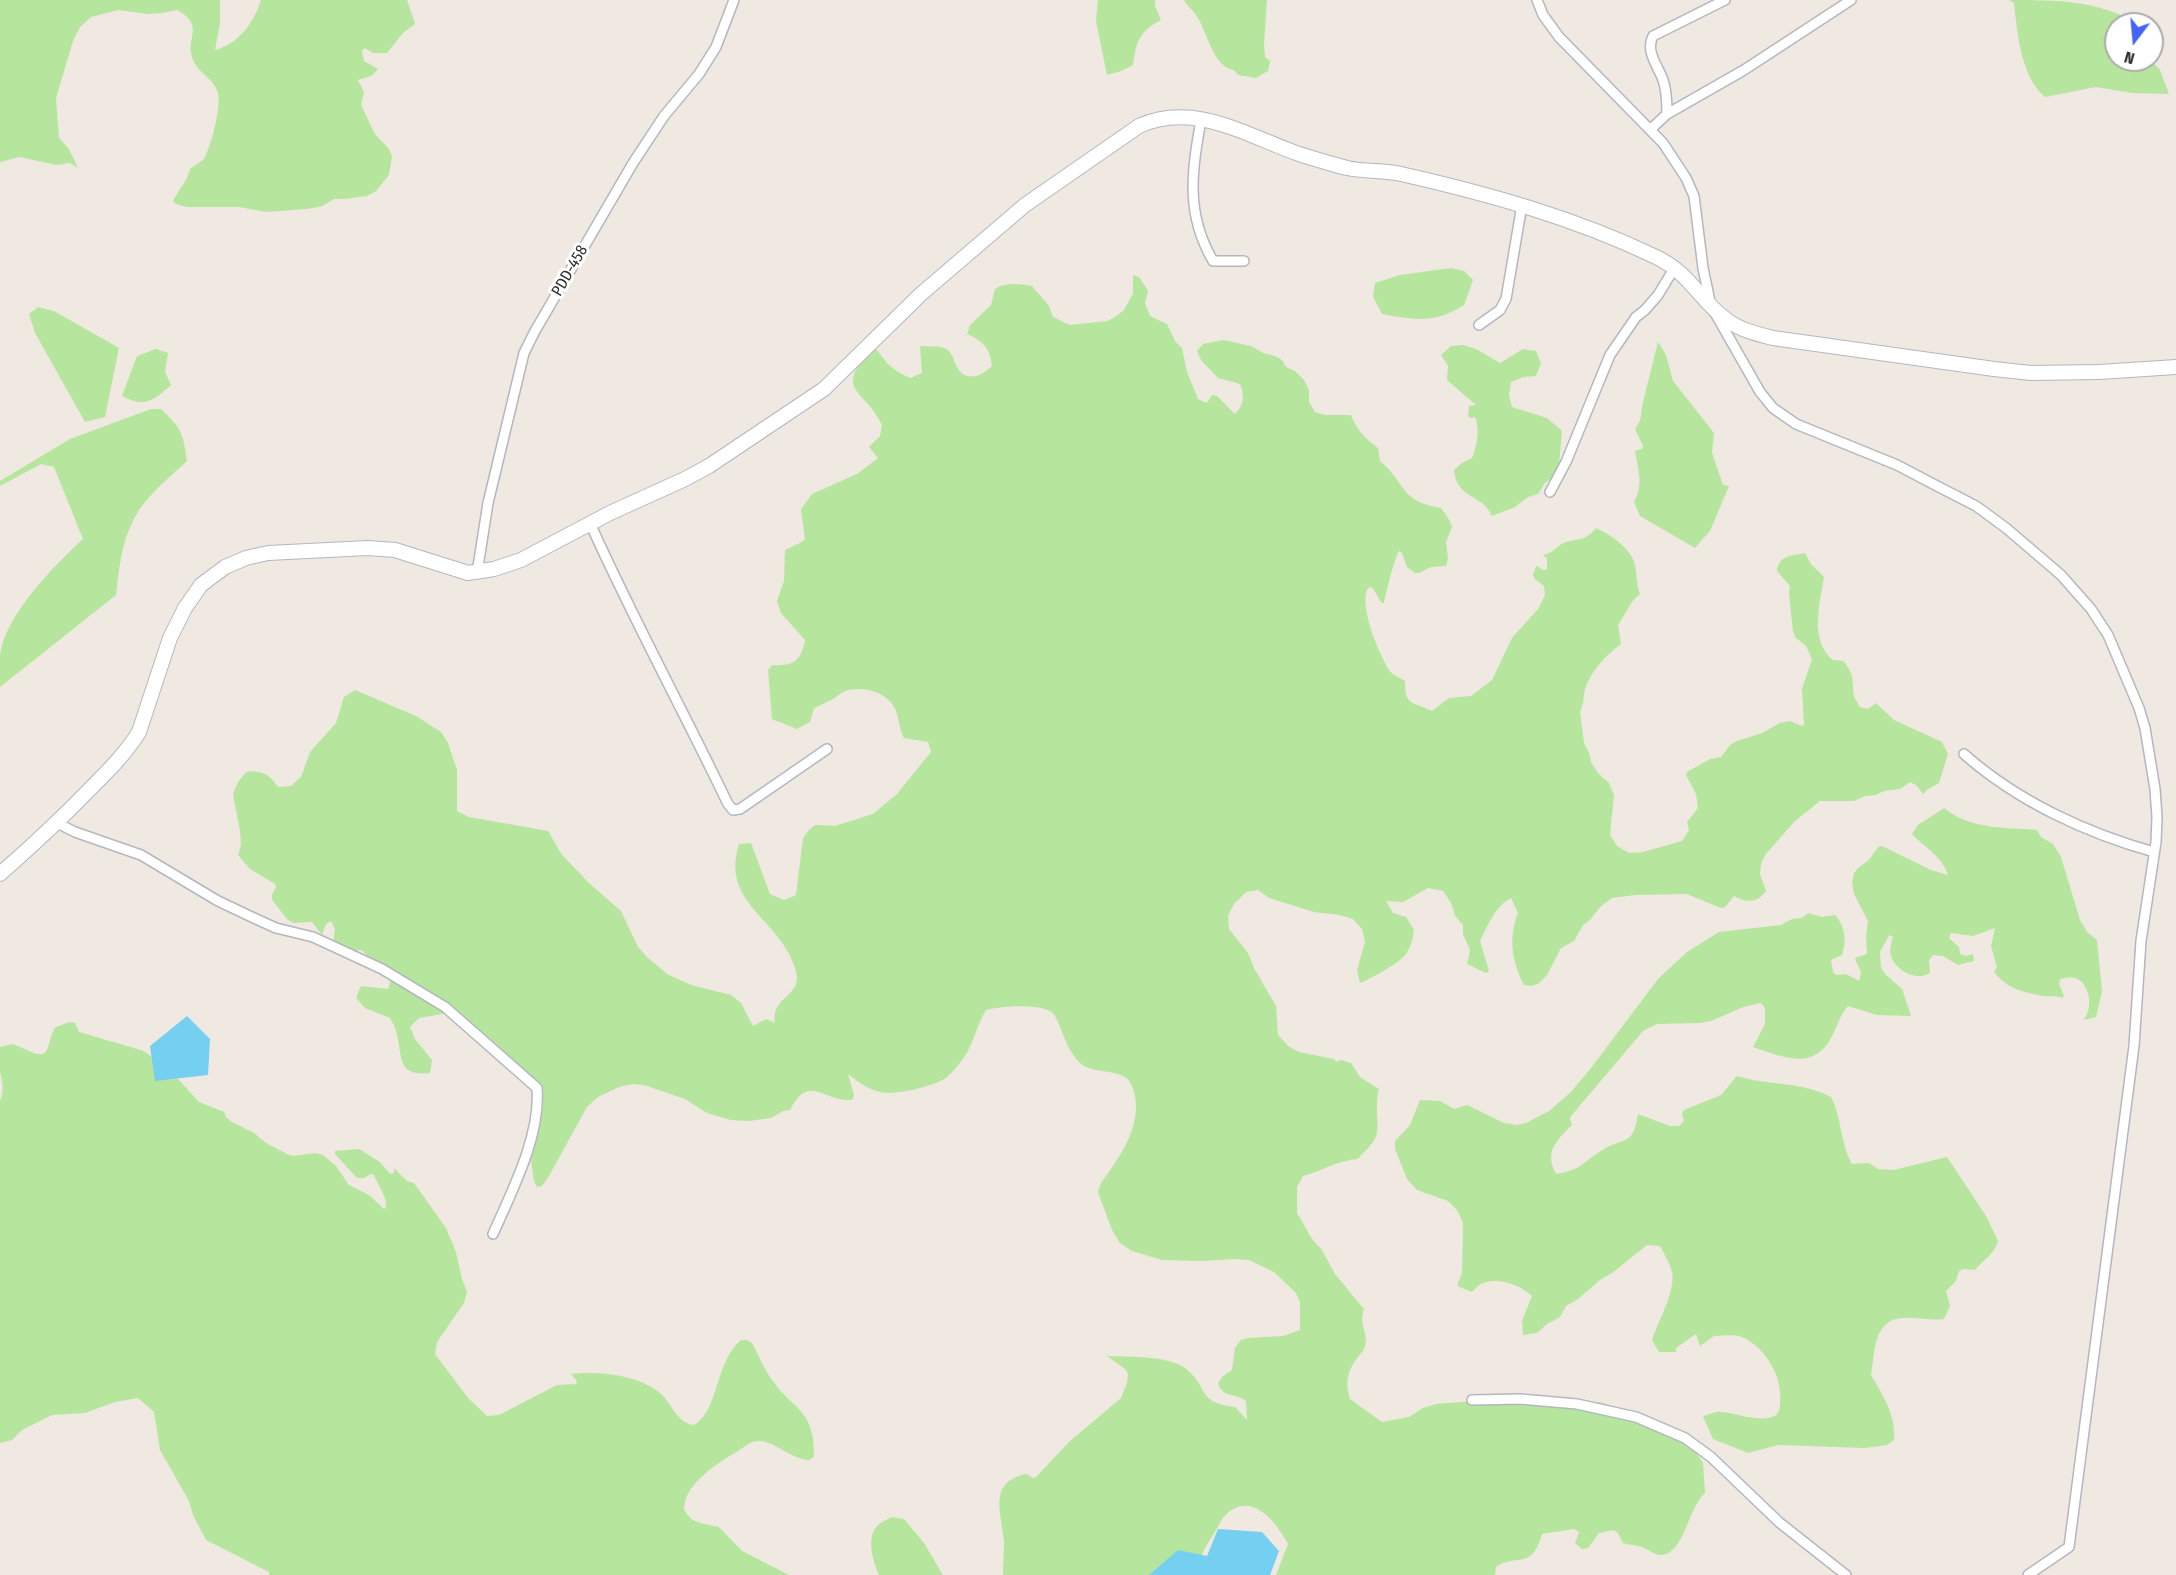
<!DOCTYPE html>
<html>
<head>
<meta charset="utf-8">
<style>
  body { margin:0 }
  #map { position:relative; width:2176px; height:1575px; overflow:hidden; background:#efe9e1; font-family:"Fira Sans Condensed",sans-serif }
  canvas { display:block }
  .north { position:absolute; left:2104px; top:12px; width:60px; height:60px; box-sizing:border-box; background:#fff; border:2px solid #ababab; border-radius:50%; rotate:196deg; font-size:16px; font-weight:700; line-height:24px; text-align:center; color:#2e2e2e }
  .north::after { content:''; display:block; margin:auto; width:21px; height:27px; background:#4264fb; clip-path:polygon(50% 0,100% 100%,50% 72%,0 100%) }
</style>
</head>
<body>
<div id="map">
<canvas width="2176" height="1575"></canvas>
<div class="north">N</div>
</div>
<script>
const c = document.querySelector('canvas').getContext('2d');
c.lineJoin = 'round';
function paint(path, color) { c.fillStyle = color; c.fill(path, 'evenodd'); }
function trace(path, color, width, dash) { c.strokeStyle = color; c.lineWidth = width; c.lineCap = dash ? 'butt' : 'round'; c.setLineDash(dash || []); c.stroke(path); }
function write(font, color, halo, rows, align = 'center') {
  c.font = font + ' "Fira Sans Condensed",sans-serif'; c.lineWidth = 6; c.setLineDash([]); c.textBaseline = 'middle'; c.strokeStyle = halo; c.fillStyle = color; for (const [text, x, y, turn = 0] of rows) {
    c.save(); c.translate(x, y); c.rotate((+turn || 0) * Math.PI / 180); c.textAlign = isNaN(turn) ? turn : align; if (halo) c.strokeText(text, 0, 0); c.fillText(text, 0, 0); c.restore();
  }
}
paint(new Path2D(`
  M 0,0 L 220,0 L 220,23 L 215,50 C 238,44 254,23 261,0 L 407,0 L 415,24 L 403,33 L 387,53 L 373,53 L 365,48 L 362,51 L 364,61 L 378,69 L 371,76 L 358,80 L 364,92 L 361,105 L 375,134 L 389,149 L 392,156 L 389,175 L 376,191 L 367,196 L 344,199 L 334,199 L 322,206 L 307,209 L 266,212 L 239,207 L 187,207 L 176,204 L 173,201 C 179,188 187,183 190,169 C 195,165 202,162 205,157 C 211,145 223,103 217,90 C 211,77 196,71 192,57 C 186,37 205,25 177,10 L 162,13 L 147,14 L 119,10 L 91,17 L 80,27 L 73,41 L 56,98 L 59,138 L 69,149 L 78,168 L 70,163 L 56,165 L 20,157 L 0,162 Z
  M 1098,0 L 1155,0 L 1155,6 L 1161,20 C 1140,31 1136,41 1133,65 L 1121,71 L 1107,75 L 1096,21 Z
  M 1184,0 L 1267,0 L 1264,44 L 1265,57 L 1270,61 L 1268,71 L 1256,78 L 1238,75 L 1234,70 C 1213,68 1207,30 1196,15 C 1193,10 1187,6 1184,0 Z
  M 2009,0 C 2056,0 2098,0 2138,24 L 2116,24 L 2116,60 L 2151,60 L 2160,70 L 2169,94 L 2132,93 L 2096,87 L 2045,97 C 2021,77 2017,32 2014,3 Z
  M 1451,268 L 1464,271 L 1473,280 L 1464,305 C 1435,324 1414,320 1382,314 L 1373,297 L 1375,283 L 1400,275 Z
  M 1133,275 L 1139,277 L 1148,291 L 1145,303 L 1150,316 L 1167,324 L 1175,341 L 1182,348 L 1187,372 L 1198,399 L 1207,403 L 1212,395 L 1217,396 L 1235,414 C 1244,405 1245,396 1240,384 L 1218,378 L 1201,360 L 1197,351 L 1203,344 L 1224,340 L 1251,346 L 1263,353 L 1275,356 L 1282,360 L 1286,367 L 1295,371 L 1304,380 L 1309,390 L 1309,402 L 1315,412 L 1325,415 L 1351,415 C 1357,431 1365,438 1378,448 L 1380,461 C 1407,484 1399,501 1441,508 L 1450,521 L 1452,527 L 1446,542 L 1448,558 L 1446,566 L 1431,567 L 1419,573 L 1415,573 L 1407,567 L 1402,553 L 1399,551 C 1395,556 1386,593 1384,603 L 1381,602 L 1372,587 L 1368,588 C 1358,605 1379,654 1389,670 C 1392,675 1400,678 1405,681 C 1405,706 1411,701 1432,711 L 1449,698 L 1471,696 L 1492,680 L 1512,638 L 1538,609 L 1545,595 L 1544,586 L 1535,579 L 1533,575 L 1536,566 L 1544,570 L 1547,569 L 1547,559 L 1543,555 C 1552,553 1554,550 1560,545 C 1574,536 1582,545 1596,528 C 1611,535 1631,548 1635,565 C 1637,575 1636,585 1640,594 C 1631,600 1625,615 1618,625 L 1621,644 C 1606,655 1591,671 1585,689 C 1583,698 1584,704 1580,712 L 1584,743 L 1590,755 L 1591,762 L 1598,773 L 1609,783 L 1614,795 L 1610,835 L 1617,846 L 1629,853 L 1643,852 L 1682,841 L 1689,830 L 1687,822 L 1698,808 L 1696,794 L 1686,775 L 1687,772 L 1710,759 L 1721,757 L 1730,745 L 1737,741 L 1762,733 L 1780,723 L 1790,721 L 1802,726 L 1804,725 L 1802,689 L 1812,659 L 1806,646 L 1796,638 L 1793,632 L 1789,593 L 1790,586 L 1777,571 C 1779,555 1791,556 1805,553 L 1811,564 L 1824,577 C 1820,602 1809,641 1833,660 L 1843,661 L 1848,667 L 1852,676 L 1854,697 L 1860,707 L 1868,709 L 1876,703 L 1894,720 L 1942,742 L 1948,754 L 1939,783 L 1927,790 L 1923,794 L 1916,785 L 1910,782 L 1900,789 L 1884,791 L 1876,795 L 1865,796 L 1854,801 L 1820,801 L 1795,821 L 1765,855 L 1761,864 L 1760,874 L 1766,891 C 1758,903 1746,903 1734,896 L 1725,907 L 1721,908 L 1687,894 L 1635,895 L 1612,898 L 1601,906 L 1590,920 L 1583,925 L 1574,941 L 1561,948 L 1547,975 L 1538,984 L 1531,986 L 1524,985 C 1512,961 1508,939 1518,913 L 1511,898 C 1496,905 1487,927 1480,941 L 1489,971 L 1486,973 L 1467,964 L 1470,950 L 1463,934 L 1463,925 L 1455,916 L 1451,903 L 1443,891 L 1428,888 L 1403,902 L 1386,901 L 1393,913 L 1406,917 L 1414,930 C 1413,939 1411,947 1406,954 C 1398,964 1372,978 1360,983 L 1357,970 L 1365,942 L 1362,929 L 1353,919 L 1340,915 L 1314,912 L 1269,898 L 1258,890 L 1246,892 L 1234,904 L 1228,916 L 1229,929 L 1248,953 L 1254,968 L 1276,1006 L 1278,1035 L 1288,1046 L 1299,1052 L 1334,1059 L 1336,1062 L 1341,1060 L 1351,1063 L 1360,1077 L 1379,1089 C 1374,1105 1380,1127 1376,1136 C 1373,1145 1364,1151 1358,1159 C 1338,1160 1322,1171 1303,1176 L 1297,1187 L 1297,1213 L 1312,1239 L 1322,1250 L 1335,1274 L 1364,1309 C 1358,1328 1369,1331 1365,1346 C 1364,1351 1360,1354 1357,1358 C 1347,1372 1345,1383 1350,1399 L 1382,1422 L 1409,1417 L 1423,1408 L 1436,1404 L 1486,1400 L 1505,1393 L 1583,1402 L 1599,1402 L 1630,1411 L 1672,1434 L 1694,1449 L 1703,1463 L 1705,1493 C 1688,1507 1684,1556 1660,1555 C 1653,1554 1648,1549 1642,1547 C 1636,1545 1630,1545 1623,1543 L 1618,1533 L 1614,1530 L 1599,1533 L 1588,1548 L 1582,1549 L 1575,1543 L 1579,1532 L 1574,1529 L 1542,1534 C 1532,1571 1516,1553 1496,1567 L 1495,1575 L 1276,1575 L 1288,1544 C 1275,1520 1249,1488 1223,1518 C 1220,1522 1219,1526 1216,1530 C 1208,1543 1201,1553 1197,1568 L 1168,1575 L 1003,1575 C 1003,1564 1004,1552 1004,1541 C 1002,1514 987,1482 1026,1474 L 1033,1478 L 1036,1477 L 1070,1441 L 1121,1398 L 1127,1383 L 1128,1374 L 1125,1369 L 1107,1356 C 1128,1357 1169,1355 1186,1369 C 1211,1389 1195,1402 1235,1407 L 1247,1420 L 1246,1401 C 1236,1393 1222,1398 1218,1383 L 1222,1377 L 1232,1370 L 1235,1348 L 1241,1340 L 1248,1338 L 1283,1336 L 1300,1330 L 1300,1302 L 1296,1293 L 1274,1272 L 1249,1260 L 1236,1259 L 1200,1261 L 1162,1260 L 1132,1251 L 1120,1243 L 1112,1230 L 1098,1192 L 1101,1183 C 1119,1158 1141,1128 1135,1096 C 1133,1087 1130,1078 1121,1075 C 1108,1070 1087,1072 1078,1061 C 1066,1048 1063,1031 1055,1016 C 1048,1002 999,1006 986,1010 C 977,1024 974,1042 965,1056 C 960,1063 953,1072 947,1077 C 937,1086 892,1096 880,1092 C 868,1089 858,1082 848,1074 L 854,1095 L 852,1100 C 823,1102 809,1072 790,1110 L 783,1111 L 771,1118 L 749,1121 L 731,1120 L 707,1113 L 685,1099 L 644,1085 L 633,1084 L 619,1087 L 598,1097 L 587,1107 L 549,1176 L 542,1186 L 537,1187 L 534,1181 L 531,1160 L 538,1129 L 534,1086 L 514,1060 L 497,1057 L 453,1012 L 419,1018 L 410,1027 L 415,1039 L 432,1060 L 430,1073 C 395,1077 403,1054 396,1031 C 395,1026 392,1022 390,1018 L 365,1008 L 356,998 L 361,986 L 388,989 L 392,976 L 371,961 L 363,951 L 358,950 L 353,955 L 333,942 L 335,929 L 331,921 L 326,924 L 322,935 L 312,922 L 294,923 L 288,920 L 272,900 L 272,895 L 276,887 L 275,884 L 250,869 L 238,855 L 241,845 L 240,831 L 233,794 L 238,782 L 246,772 C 262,770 269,774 278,787 L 291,786 L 301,777 L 310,752 L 336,723 L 344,697 L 355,690 L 416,716 L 441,732 L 448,743 L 457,770 L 457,811 L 469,817 L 548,831 L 562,855 L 590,884 L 621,911 L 638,947 L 647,957 L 667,974 L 691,985 L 731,995 L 741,1003 L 753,1026 L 766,1019 L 775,1023 C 771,994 805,998 795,968 C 780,918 720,904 739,844 L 751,843 L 770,894 L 784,900 L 796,895 L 803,838 L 809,830 L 815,825 L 835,826 L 873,814 L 897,794 L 931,752 L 928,742 L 904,738 C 898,728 900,717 894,707 C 885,691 860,685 843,692 C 839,694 836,698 831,700 C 826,703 820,705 814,708 L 810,722 L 797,729 L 772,719 L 768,670 L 772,665 C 793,666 801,662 805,640 L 781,613 L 777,601 L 784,581 L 785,550 L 802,542 L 805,539 L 801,509 L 812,494 L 857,474 L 878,458 L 869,447 L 880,436 L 882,425 C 879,420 876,414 872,409 C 865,399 848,388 854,374 C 858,364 868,356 876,349 L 888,364 L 898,372 L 910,378 L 922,373 L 920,346 C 928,347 942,345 948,350 C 953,354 954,362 957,367 C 966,383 982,376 992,366 C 990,348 983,341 967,334 L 970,325 L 991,305 L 995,289 C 1006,282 1019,284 1032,286 L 1049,306 L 1053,317 L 1070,325 L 1107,321 L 1114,318 L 1124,310 L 1133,294 Z
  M 38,307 L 54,311 L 119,348 L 105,417 L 85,422 L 35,333 L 29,314 Z
  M 1658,342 L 1666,355 L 1673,381 L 1714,433 L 1712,453 L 1723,485 L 1729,486 L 1710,531 L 1695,548 L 1640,516 L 1634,502 C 1644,485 1638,470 1635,451 L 1642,449 L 1643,446 L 1635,429 L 1640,421 L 1643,402 Z
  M 1463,345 L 1476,349 L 1500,363 L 1523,349 L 1536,351 L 1541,363 L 1536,376 L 1523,377 L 1511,382 L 1509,395 L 1512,407 L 1547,418 L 1562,431 L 1559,465 L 1553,477 L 1545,483 L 1538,494 L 1528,497 L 1515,507 L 1492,516 C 1483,494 1456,499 1454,470 L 1462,463 L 1472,458 C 1477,448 1480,427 1475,417 L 1470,418 L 1468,416 L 1469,406 L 1476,405 L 1447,380 L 1448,366 L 1441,355 L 1451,346 Z
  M 156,349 L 168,353 L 165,372 L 171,385 C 153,401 145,408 122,396 L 137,356 Z
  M 151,409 L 161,409 C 182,429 183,433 187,461 C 168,479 143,498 132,523 C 121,545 119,570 116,595 L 0,687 C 0,677 0,665 0,655 C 5,615 55,565 83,539 L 54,467 L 41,464 L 0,486 L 0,481 L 70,439 Z
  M 1944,808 C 1971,830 2005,827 2037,830 L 2041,837 L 2053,844 L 2061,857 L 2080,920 L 2087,932 L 2097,940 L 2102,991 L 2096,1017 L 2083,1020 C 2094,1010 2090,982 2075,978 C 2070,977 2065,978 2060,979 L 2059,984 L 2064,996 L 2062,998 C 2055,995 2049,997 2042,996 C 2021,991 2009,990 1994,972 L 1997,967 L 1991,946 L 1995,928 L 1973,936 L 1951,933 L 1949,938 L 1959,947 L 1960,954 L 1966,956 L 1973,954 L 1974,961 L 1958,965 L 1943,956 L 1933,955 L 1929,960 L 1930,973 C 1916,982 1893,970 1890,952 C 1890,948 1892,941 1893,937 L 1889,935 L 1880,952 L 1881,968 L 1886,975 L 1902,989 L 1911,1016 L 1877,1015 L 1848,1006 C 1839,1016 1837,1028 1830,1040 C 1812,1071 1780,1056 1753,1047 L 1765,1024 L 1765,1008 L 1761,1003 L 1743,1007 L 1711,1021 L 1700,1023 L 1657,1024 L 1643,1031 L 1571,1116 L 1570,1119 L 1572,1125 C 1556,1141 1544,1152 1556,1174 C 1581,1170 1582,1163 1601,1151 C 1623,1136 1633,1148 1638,1114 L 1670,1126 L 1679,1126 L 1684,1121 L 1682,1114 L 1684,1110 L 1721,1095 L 1737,1076 C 1768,1086 1801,1081 1831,1097 C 1842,1118 1840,1142 1852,1164 L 1869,1163 L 1878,1169 L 1893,1170 L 1947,1157 L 1986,1216 L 1998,1241 C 1993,1256 1985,1258 1975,1270 L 1964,1269 L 1959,1271 L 1956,1281 L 1946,1291 L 1950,1306 L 1944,1319 C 1930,1321 1916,1317 1902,1318 C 1873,1320 1875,1353 1871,1375 C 1883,1396 1896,1415 1894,1440 L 1887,1445 L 1865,1448 L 1778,1445 L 1748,1453 L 1713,1439 L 1703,1416 C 1709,1415 1715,1411 1721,1412 C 1736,1413 1763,1424 1776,1415 C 1780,1412 1780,1406 1780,1402 C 1783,1377 1765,1347 1742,1337 C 1734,1334 1722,1336 1714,1336 L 1700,1346 L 1696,1334 L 1676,1348 L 1676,1352 L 1659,1352 L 1652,1340 C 1658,1321 1676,1291 1672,1272 C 1670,1263 1664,1254 1660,1246 L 1647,1245 L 1612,1273 L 1600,1280 L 1578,1299 L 1566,1306 L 1560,1317 L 1547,1324 L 1537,1333 L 1523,1335 L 1522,1321 L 1532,1296 C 1520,1285 1500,1277 1483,1283 C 1479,1284 1475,1289 1472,1292 L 1457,1286 L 1462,1273 L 1463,1223 L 1457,1210 L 1448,1201 L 1417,1190 L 1407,1179 L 1395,1149 L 1395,1141 L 1410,1125 L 1420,1100 L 1440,1101 L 1454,1109 L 1467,1105 L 1504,1123 L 1517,1125 L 1526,1123 L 1549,1111 L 1571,1092 L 1591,1068 L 1658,979 L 1687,952 L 1719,932 L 1781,925 L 1792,919 L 1802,918 L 1808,913 L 1822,917 L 1835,915 C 1845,926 1847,940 1842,955 L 1831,960 L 1833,972 L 1836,975 L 1846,974 L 1859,981 L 1861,972 L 1855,959 L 1857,957 L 1865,955 L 1867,953 L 1866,936 L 1868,921 L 1854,894 L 1852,883 L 1854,873 L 1859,867 L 1869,860 L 1878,847 L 1882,846 L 1931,870 L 1948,875 C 1942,856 1925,848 1912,834 L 1918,825 Z
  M 69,1022 L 75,1023 L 79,1032 L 141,1050 L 153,1057 L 179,1080 L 199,1102 L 224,1112 L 226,1117 L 232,1122 L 254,1133 L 266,1143 L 287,1154 L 293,1156 L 315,1153 L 323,1155 L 336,1166 L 349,1185 L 369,1195 L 384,1209 L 386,1207 C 387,1196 378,1186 374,1175 L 371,1174 L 364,1178 L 357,1178 L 335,1154 L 335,1151 L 359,1149 L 380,1162 L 390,1174 L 394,1173 L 394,1168 L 407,1181 L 414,1183 L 446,1228 L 456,1252 L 462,1279 L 467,1292 L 464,1303 L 437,1342 L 435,1354 L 468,1398 L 487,1416 L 499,1415 L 557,1385 L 576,1384 L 577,1381 L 571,1374 C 598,1371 640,1375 661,1394 C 672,1404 678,1424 694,1425 C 720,1409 714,1363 741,1340 L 747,1340 L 752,1343 C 758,1354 763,1367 770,1377 C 792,1411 815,1407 814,1457 L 809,1460 C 791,1459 773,1440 758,1441 C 751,1441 744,1447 738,1451 C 718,1463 684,1483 684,1510 L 691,1519 L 700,1523 L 719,1527 L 742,1551 L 789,1575 L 269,1575 L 269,1572 L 206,1540 L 193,1515 L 189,1501 L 160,1450 L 154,1412 L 138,1398 L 115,1402 L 85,1413 L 52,1415 L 22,1430 L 12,1440 L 0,1443 L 0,1101 C 4,1090 3,1083 0,1072 C 0,1065 0,1055 0,1047 L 13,1044 L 36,1054 L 43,1054 L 47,1050 L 54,1028 Z
  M 892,1517 L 904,1519 L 924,1543 L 943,1575 L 879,1575 C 873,1561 865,1536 879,1524 C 883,1521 888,1519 892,1517 Z`), '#b6e59e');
paint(new Path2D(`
  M 187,1016 L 210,1039 L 208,1075 L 155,1081 L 150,1046 Z
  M 1218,1529 L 1262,1532 L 1279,1551 L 1270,1575 L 1149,1575 L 1178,1550 L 1207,1556 Z`), '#75cff0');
const street = new Path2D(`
  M 1537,0 L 1543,15 L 1559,37 L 1663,143 L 1686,178 L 1694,196 L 1703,268 L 1711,306 L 1760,392 L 1773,408 L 1796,424 L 1897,465 L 1937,486 L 1976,506 L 2006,528 L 2061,575 L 2091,609 L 2108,635 L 2139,708 L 2145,728 L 2155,789 L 2157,817 L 2156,842 L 2141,941 L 2134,1046 L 2069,1547 L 2028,1575
  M 1667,114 C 1667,103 1667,91 1663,80 C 1658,66 1645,51 1653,36 L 1725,0
  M 1201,120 C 1192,171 1185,213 1213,261 L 1244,261
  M 1651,129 L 1667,114 L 1744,70 L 1851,0
  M 1479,325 L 1500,310 L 1506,299 L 1522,205
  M 1550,492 L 1566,462 L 1610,355 L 1636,317 L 1645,310 L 1658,295 L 1675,267
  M 590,523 C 633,619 683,710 728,804 L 733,810 L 740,809 L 827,749
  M 477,573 L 488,503 L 524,353 L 535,331 L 633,163 L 664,116 L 699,74 L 716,47 L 734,0
  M 1964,754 C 2017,801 2086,833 2154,852
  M 57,823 L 75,832 L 141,855 L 218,901 L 256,919 L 276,928 L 313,937 L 382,969 L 445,1007 L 537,1088 C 541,1135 512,1191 493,1234
  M 1472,1400 L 1520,1399 L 1577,1404 L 1636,1417 L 1685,1438 L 1711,1457 L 1780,1523 L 1846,1575`);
const secondary = new Path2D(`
  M 0,874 C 32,846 62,818 91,788 C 109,770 126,753 139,732 L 170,638 L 185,608 L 201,585 L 225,567 L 246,558 L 268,553 L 368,548 L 395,550 L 468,573 L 494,569 L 521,560 L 610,513 L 685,479 L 709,466 L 824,389 L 921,294 L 1025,205 L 1139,126 C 1195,101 1247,136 1299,154 C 1315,159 1331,164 1347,168 C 1365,172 1384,170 1401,174 C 1489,194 1575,218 1656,257 C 1690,273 1699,300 1727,320 C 1740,330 1757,334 1773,338 L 1994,369 L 2031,373 L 2099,372 L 2176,367`);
trace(street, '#b4b7c1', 12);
trace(secondary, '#b4b7c1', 16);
trace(street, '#fff', 9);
trace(secondary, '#fff', 14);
write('16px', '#2e2e2e', '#fff', [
  ["PDD-458",570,271,-60]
]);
</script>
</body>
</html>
